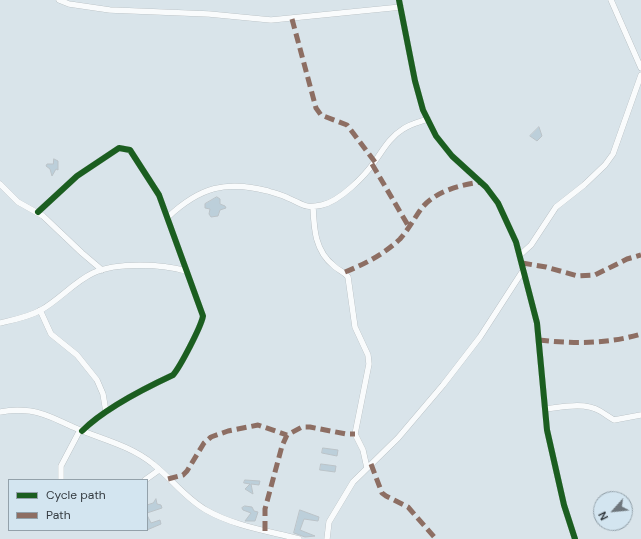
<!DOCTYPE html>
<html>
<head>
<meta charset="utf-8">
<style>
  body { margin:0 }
  #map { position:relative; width:641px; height:539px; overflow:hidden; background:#d9e4ea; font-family:"DM Sans",sans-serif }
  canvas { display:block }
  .legend { position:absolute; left:8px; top:479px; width:140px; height:52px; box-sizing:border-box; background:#d3e5f0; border:1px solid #93a1aa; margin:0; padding:5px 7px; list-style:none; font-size:12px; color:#343b40 }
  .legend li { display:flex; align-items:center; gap:8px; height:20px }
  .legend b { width:20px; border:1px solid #93a1aa }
  .north { position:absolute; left:593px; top:491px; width:40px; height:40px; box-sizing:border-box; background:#d3e5f0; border:1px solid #93a1aa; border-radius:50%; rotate:243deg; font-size:11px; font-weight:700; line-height:16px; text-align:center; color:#343b40 }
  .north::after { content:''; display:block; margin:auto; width:14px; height:18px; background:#6e767c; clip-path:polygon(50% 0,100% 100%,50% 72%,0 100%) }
</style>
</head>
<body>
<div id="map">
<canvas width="641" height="539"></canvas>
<ul class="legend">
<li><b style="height:5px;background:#1b5e20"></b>Cycle path</li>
<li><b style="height:5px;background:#8d6e63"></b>Path</li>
</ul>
<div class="north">N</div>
</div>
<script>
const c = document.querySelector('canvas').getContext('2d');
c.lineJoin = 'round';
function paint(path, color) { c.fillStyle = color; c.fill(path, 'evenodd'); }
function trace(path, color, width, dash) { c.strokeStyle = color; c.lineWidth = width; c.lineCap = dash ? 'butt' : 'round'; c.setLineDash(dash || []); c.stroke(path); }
const building = new Path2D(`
  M 539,127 L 542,136 L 537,141 L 530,136 Z
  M 54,159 L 58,161 L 58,170 L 56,169 L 52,176 L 50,169 L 46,166 L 47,164 L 53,164 Z
  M 217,197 L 220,199 L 220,204 L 225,206 L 226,208 L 220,210 L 218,216 L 211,217 L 209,214 L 210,209 L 205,208 L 205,204 Z
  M 323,448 L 338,450 L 337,456 L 322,453 Z
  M 321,464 L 336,466 L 335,472 L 320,470 Z
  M 245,480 L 260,481 L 259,485 L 251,484 L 253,494 L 245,489 L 250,484 L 244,483 Z
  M 156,499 L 157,504 L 161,505 L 162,508 L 147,513 L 147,505 L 153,503 Z
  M 245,506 L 252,507 L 254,511 L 258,512 L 255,521 L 245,521 L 251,513 L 243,510 L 242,508 Z
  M 300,510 L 319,517 L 318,521 L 304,519 L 300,530 L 315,536 L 305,537 L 294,533 Z
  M 147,515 L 151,523 L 160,520 L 161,524 L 147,530 Z`);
paint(building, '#bccfda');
trace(building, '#bbc3c8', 1);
const minor = new Path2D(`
  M 59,0 L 69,4 L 110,10 L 209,14 L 271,20 L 401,7
  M 399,0 L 415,81 L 423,110 L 436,136 L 452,156 L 486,187 L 498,203 L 516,242 L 537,323 L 547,430 L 564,505 L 575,539
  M 611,0 L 641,68
  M 0,184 L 18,202 L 43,216 L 82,253 L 102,270
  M 313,207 C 314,229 315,251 334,266 C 339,271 344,271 348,277 L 355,327 L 368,355 L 369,364 L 355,434 L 363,450 L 367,468
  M 38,212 L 77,176 L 119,148 L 130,150 L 159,195 L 203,316 C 201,327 180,367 173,375 C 143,389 105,408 82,431
  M 168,217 C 200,187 226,180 268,191 C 274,193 282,195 288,198 C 303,204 304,209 322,205 C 340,201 365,176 375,161 C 383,150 390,137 403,129 C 410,124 419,122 428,119
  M 520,255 L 531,245 L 556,207 L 584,185 L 605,165 L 613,154 L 641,75
  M 40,310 L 51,334 L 77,355 L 97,380 L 103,394 L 106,412
  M 0,323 C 13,320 29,317 41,310 C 59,300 74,282 93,273 C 116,262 163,264 186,271
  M 546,409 C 562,407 585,402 600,411 C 605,414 609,417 614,420 L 641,415
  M 0,412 C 9,410 21,410 30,411 C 46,413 59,421 73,427 C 100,439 130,445 153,464 C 172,479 185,498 206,510 C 234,526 268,531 299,539
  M 61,480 L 61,466 L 80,430
  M 145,480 L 159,470
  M 327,539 L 329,522 L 353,482 L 398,438 L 443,385 L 480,337 L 524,269`);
trace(minor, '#aab2b6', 6);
trace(minor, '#f9fbfc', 5.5);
trace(new Path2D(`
  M 292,19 L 316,108 L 321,115 L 347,125 L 375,162
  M 372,164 L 409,227
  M 522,263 L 546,267 L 578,276 L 595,275 L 627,259 L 641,255
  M 345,272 C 365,264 384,254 400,239 C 408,230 414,219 421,209 C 435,191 460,185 481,182
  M 539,340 C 573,344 608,344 641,334
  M 371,464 L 382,493 L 386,496 L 408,507 L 436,539
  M 168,479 L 183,475 L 187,471 L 204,443 L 211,437 L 228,431 L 258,425 L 287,435
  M 265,531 L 265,509 L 282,446 L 287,435 L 302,427 L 310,427 L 346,434 L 355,434`), '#8d6e63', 5, [10, 5]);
trace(new Path2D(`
  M 399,0 L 415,81 L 423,110 L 436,136 L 452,156 L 486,187 L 498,203 L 516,242 L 537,323 L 547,430 L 564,505 L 575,539
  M 38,212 L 77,176 L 119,148 L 130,150 L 159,195 L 203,316 C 201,327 180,367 173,375 C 143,389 105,408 82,431`), '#1b5e20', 6);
</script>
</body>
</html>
